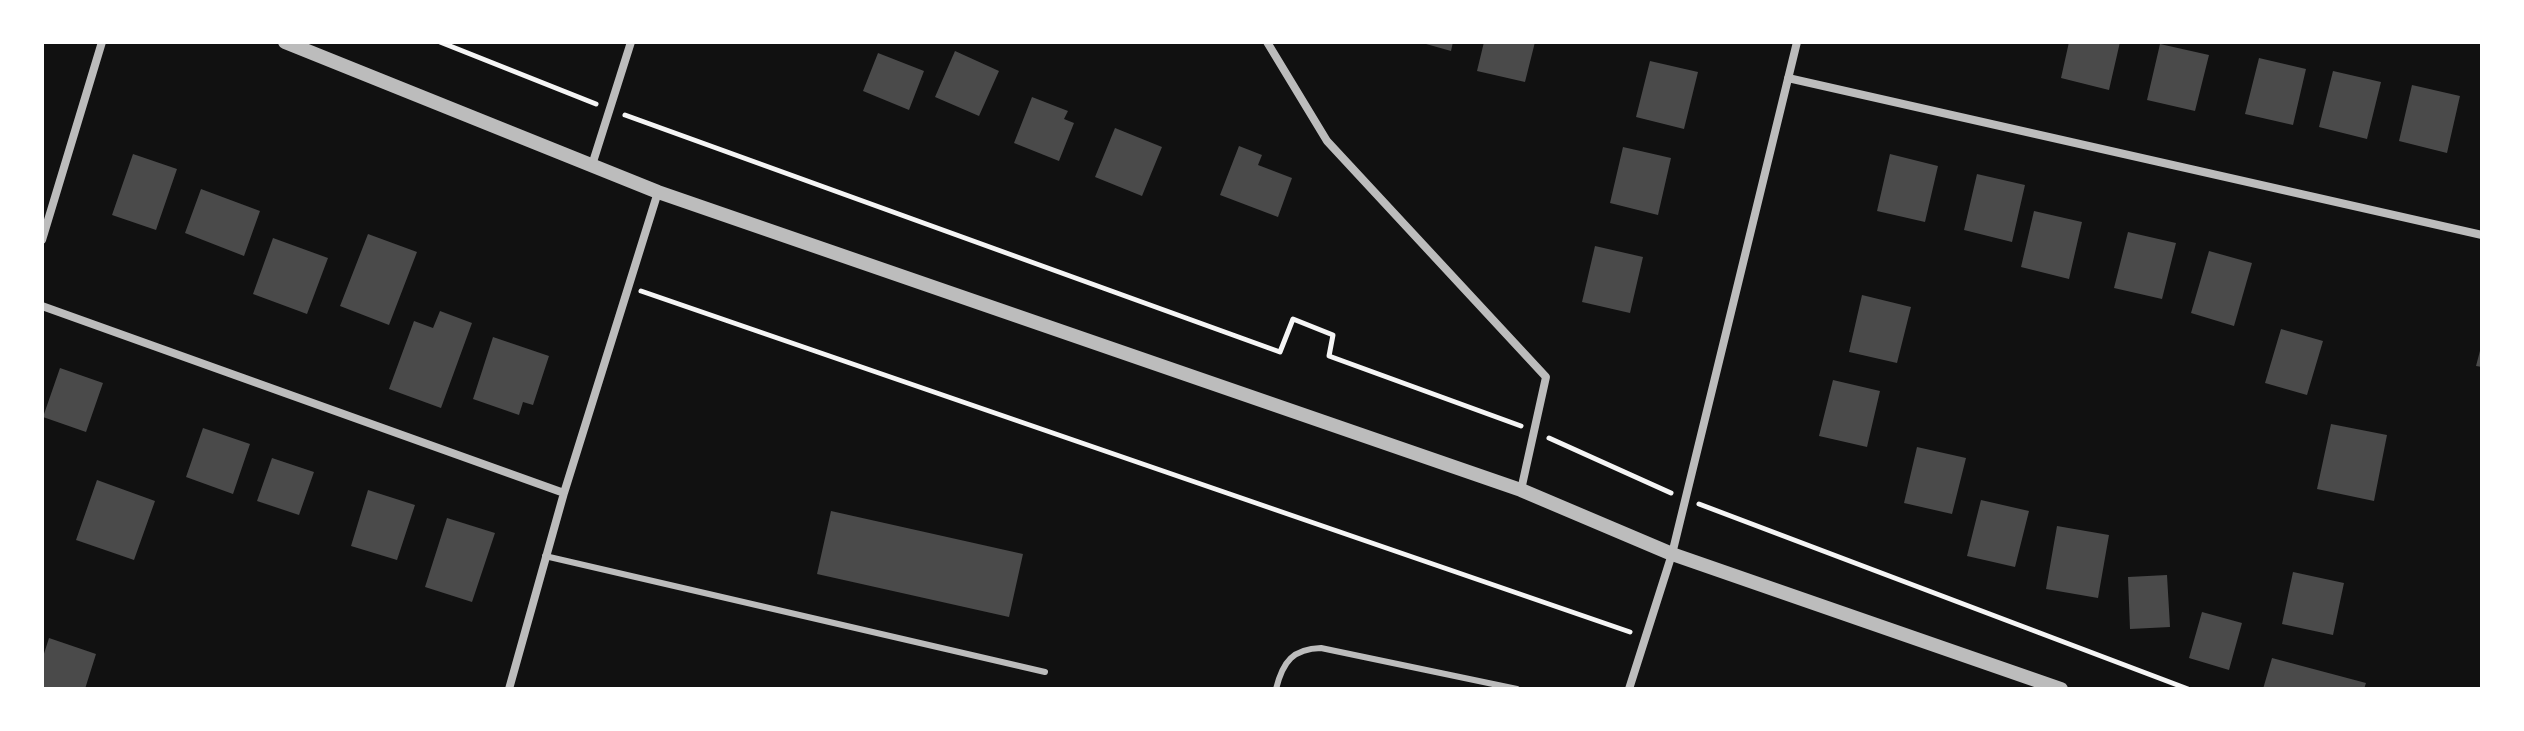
<!DOCTYPE html>
<html>
<head>
<meta charset="utf-8">
<style>
  body { margin:0 }
  #map { position:relative; width:2524px; height:731px; overflow:hidden; background:#111; font-family:"Roboto Condensed",sans-serif }
  canvas { display:block }
  .frame { position:absolute; inset:0; border:44px solid #fff; pointer-events:none }
</style>
</head>
<body>
<div id="map">
<canvas width="2524" height="731"></canvas>
<div class="frame"></div>
</div>
<script>
const c = document.querySelector('canvas').getContext('2d');
c.lineJoin = 'round';
function paint(path, color) { c.fillStyle = color; c.fill(path, 'evenodd'); }
function trace(path, color, width, dash) { c.strokeStyle = color; c.lineWidth = width; c.lineCap = dash ? 'butt' : 'round'; c.setLineDash(dash || []); c.stroke(path); }
paint(new Path2D(`
  M 1419,42 L 1453,42 L 1451,51 Z
  M 1484,42 L 1535,42 L 1525,82 L 1477,71 Z
  M 2069,42 L 2120,42 L 2109,90 L 2061,78 Z
  M 2160,44 L 2209,55 L 2195,111 L 2147,100 Z
  M 955,51 L 999,71 L 979,116 L 935,97 Z
  M 878,53 L 924,71 L 909,110 L 863,91 Z
  M 2259,58 L 2306,69 L 2293,125 L 2245,114 Z
  M 1650,61 L 1698,72 L 1684,129 L 1636,117 Z
  M 2333,71 L 2381,82 L 2367,139 L 2319,127 Z
  M 2412,85 L 2460,96 L 2447,153 L 2399,141 Z
  M 1032,97 L 1068,111 L 1064,119 L 1074,123 L 1059,161 L 1014,143 Z
  M 1115,128 L 1162,147 L 1142,196 L 1095,177 Z
  M 1239,146 L 1262,155 L 1258,165 L 1292,178 L 1278,217 L 1220,195 Z
  M 1623,147 L 1671,158 L 1658,215 L 1610,203 Z
  M 133,154 L 177,169 L 156,230 L 112,215 Z
  M 1890,154 L 1938,166 L 1925,222 L 1877,211 Z
  M 1977,174 L 2025,185 L 2012,242 L 1964,230 Z
  M 201,189 L 260,211 L 244,256 L 185,233 Z
  M 2034,211 L 2082,222 L 2069,279 L 2021,267 Z
  M 2128,232 L 2176,243 L 2162,299 L 2114,288 Z
  M 368,234 L 417,252 L 389,325 L 340,306 Z
  M 273,238 L 328,258 L 307,314 L 253,294 Z
  M 1595,246 L 1643,257 L 1630,313 L 1582,302 Z
  M 2209,251 L 2252,263 L 2234,326 L 2191,313 Z
  M 1862,295 L 1911,307 L 1897,363 L 1849,352 Z
  M 440,311 L 472,323 L 441,408 L 389,389 L 414,321 L 433,328 Z
  M 2281,329 L 2323,341 L 2307,395 L 2265,383 Z
  M 493,337 L 549,356 L 533,405 L 523,402 L 519,415 L 473,399 Z
  M 2481,347 L 2482,347 L 2482,367 L 2476,366 Z
  M 60,368 L 103,383 L 86,432 L 43,417 Z
  M 1833,380 L 1880,391 L 1867,447 L 1819,436 Z
  M 2331,424 L 2387,435 L 2374,501 L 2317,489 Z
  M 203,428 L 250,444 L 233,494 L 186,477 Z
  M 1917,447 L 1966,458 L 1952,514 L 1904,503 Z
  M 272,458 L 314,472 L 299,515 L 257,501 Z
  M 97,480 L 155,501 L 134,560 L 76,540 Z
  M 368,490 L 415,505 L 397,560 L 351,546 Z
  M 1981,500 L 2029,511 L 2015,567 L 1967,556 Z
  M 831,511 L 1023,554 L 1009,617 L 817,574 Z
  M 447,518 L 495,533 L 472,602 L 425,587 Z
  M 2057,526 L 2109,535 L 2098,598 L 2046,589 Z
  M 2293,572 L 2344,583 L 2333,635 L 2282,624 Z
  M 2167,575 L 2170,627 L 2130,629 L 2128,577 Z
  M 2202,612 L 2242,623 L 2229,670 L 2189,658 Z
  M 49,638 L 96,654 L 85,689 L 42,689 L 42,660 Z
  M 2272,658 L 2366,683 L 2364,689 L 2263,689 Z`), '#4a4a4a');
trace(new Path2D(`
  M 440,42 L 596,104
  M 625,115 L 1280,352 L 1293,319 L 1333,335 L 1329,356 L 1521,426
  M 641,291 L 1630,632
  M 1549,438 L 1671,493
  M 1699,504 L 2188,689`), '#f5f5f5', 5);
trace(new Path2D(`
  M 545,556 L 1045,672
  M 1276,689 C 1283,661 1293,649 1321,648 L 1517,689`), '#bcbcbc', 6);
trace(new Path2D(`
  M 1267,42 L 1327,141 L 1546,377 L 1521,490
  M 1788,78 L 2482,235
  M 592,165 L 631,42
  M 42,240 L 102,42
  M 42,306 L 564,493
  M 509,689 L 564,493 L 658,192
  M 1629,689 L 1672,554 L 1797,42`), '#bcbcbc', 8);
trace(new Path2D(`
  M 285,42 L 658,192 L 1521,490 L 1672,554 L 2061,689`), '#bcbcbc', 14);
</script>
</body>
</html>
